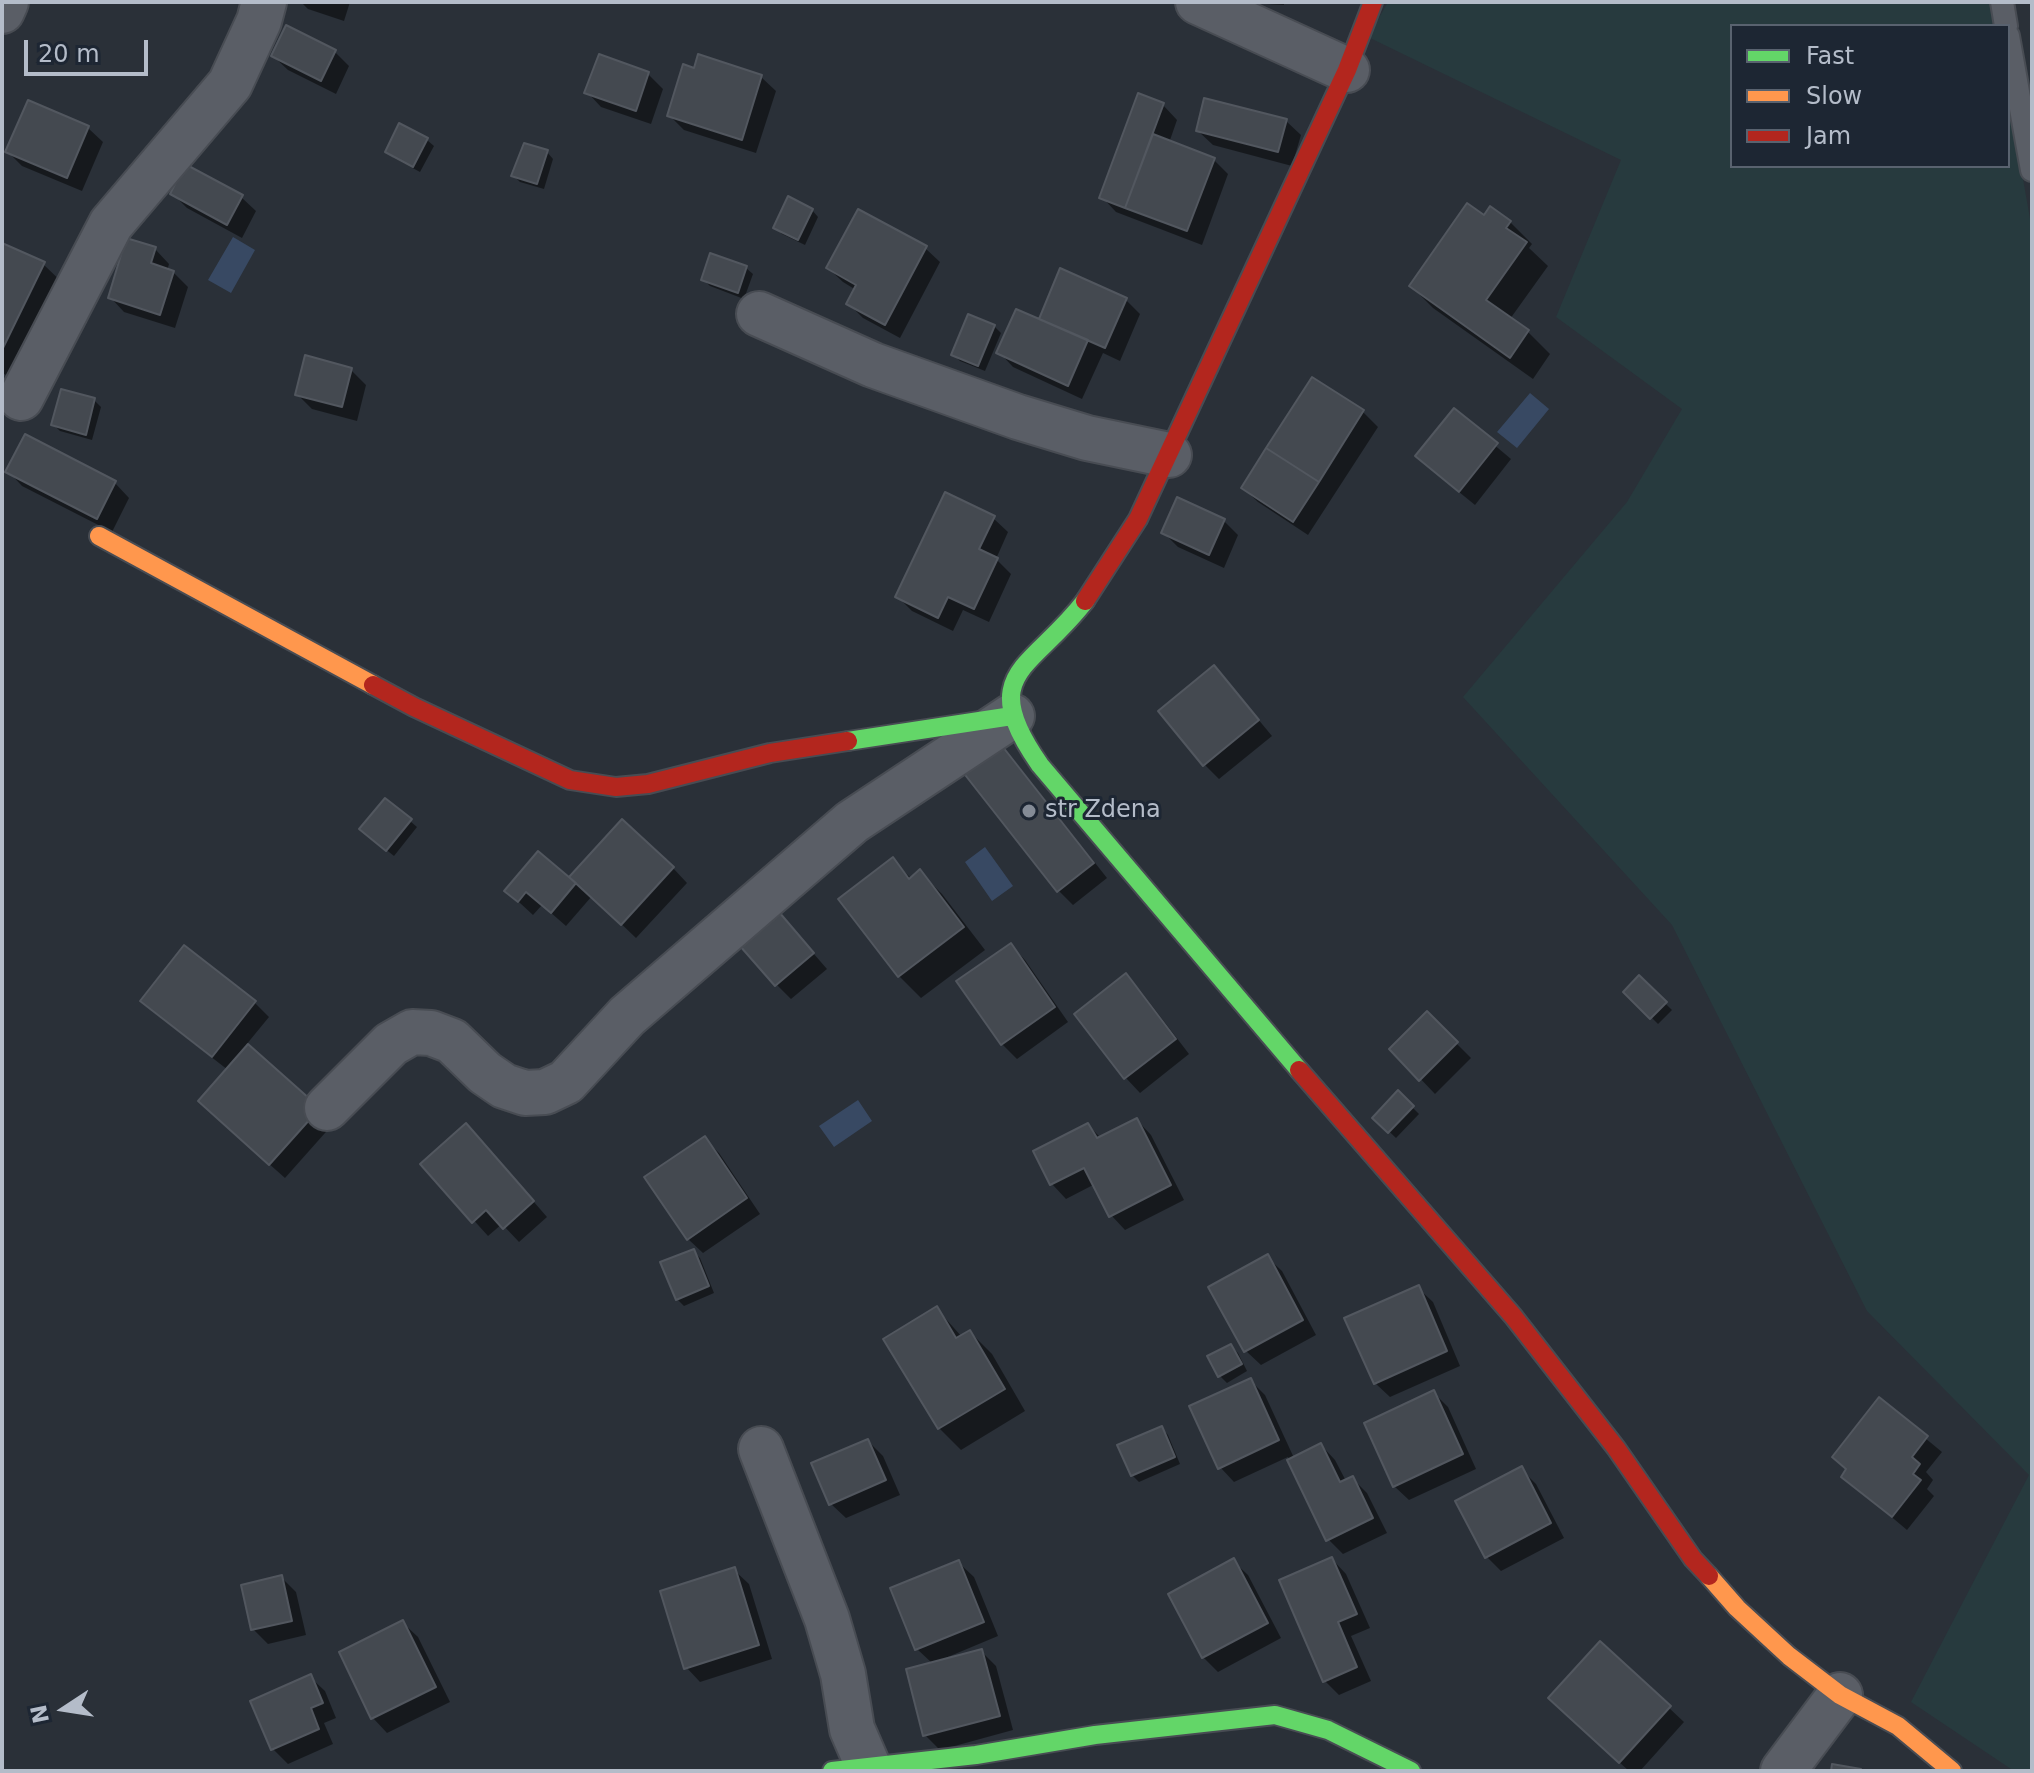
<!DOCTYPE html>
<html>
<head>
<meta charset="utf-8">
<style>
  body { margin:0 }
  #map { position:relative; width:2034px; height:1773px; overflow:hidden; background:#2a3038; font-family:"DejaVu Sans",sans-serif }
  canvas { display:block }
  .frame { position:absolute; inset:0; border:4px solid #b4bcc9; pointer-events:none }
  .legend { position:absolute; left:1730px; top:24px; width:280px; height:144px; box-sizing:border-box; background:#1d2633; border:2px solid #59626f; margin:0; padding:10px 14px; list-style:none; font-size:24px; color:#b4bcc9 }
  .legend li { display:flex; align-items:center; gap:16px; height:40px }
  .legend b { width:40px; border:2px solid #59626f }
  .north { position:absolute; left:24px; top:1669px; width:80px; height:80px; -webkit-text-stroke:6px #1d2633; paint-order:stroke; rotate:258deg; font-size:22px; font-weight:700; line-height:32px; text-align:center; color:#b4bcc9 }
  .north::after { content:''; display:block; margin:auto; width:28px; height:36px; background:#b4bcc9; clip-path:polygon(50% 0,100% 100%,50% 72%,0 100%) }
  .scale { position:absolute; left:24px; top:40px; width:124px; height:36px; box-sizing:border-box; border:4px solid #b4bcc9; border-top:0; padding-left:10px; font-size:24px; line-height:28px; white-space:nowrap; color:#b4bcc9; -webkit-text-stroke:6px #1d2633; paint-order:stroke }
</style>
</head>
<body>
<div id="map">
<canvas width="2034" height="1773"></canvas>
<div class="frame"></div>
<ul class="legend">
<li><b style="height:10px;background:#63d668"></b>Fast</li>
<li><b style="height:10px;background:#ff974d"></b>Slow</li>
<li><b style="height:10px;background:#b3261e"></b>Jam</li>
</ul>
<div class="north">N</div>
<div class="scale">20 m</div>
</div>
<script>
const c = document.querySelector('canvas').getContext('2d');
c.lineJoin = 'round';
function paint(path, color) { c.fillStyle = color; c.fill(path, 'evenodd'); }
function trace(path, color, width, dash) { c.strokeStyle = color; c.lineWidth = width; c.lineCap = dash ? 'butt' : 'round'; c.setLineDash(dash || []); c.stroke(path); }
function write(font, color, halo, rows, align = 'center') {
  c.font = font + ' "DejaVu Sans",sans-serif'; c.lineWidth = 6; c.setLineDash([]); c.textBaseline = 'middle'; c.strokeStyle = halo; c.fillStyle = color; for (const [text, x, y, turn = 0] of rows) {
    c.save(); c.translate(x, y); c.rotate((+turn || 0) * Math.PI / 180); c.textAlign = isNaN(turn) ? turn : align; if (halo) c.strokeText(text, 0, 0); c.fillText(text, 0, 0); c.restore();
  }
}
paint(new Path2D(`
  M 1388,2 L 1992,2 L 1996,26 L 1732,26 L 1732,166 L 2008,166 L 2008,94 L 2032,230 L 2032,1771 L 2014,1771 L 1911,1702 L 2029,1475 L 1867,1311 L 1672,925 L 1463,697 L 1627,502 L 1682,409 L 1556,317 L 1621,160 L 1368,37 Z`), '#273a3e');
paint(new Path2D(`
  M 233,237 L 255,250 L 231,293 L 208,280 Z
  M 1530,393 L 1549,409 L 1517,448 L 1497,432 Z
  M 985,847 L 1013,886 L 992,901 L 965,862 Z
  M 858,1100 L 872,1121 L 834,1147 L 819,1126 Z`), '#384963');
paint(new Path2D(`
  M 301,2 L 350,2 L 344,21 L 308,9 Z
  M 1229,2 L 1284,2 L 1284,5 Z
  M 335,52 L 349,66 L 336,94 L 288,70 L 273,56 Z
  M 600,56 L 648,74 L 663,89 L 651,124 L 601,107 L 587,92 Z
  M 761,77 L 776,91 L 756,153 L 684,130 L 669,115 Z
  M 1163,105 L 1177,120 L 1169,143 L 1214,160 L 1228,174 L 1202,245 L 1116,212 L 1102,197 Z
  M 1286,121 L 1301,135 L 1292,166 L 1213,145 L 1198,131 Z
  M 88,128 L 103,142 L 82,191 L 22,166 L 8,152 Z
  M 427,140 L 434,146 L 420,172 L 394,158 L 387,151 Z
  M 547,152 L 553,159 L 544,189 L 520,182 L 513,175 Z
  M 172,193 L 241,197 L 256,211 L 242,238 L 187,208 Z
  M 812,210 L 818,217 L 805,245 L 782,234 L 775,227 Z
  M 1484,218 L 1510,222 L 1532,244 L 1529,248 L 1548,266 L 1510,319 L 1528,332 L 1550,354 L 1533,379 L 1433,308 L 1411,286 Z
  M 2,245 L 43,264 L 66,286 L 19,381 L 2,373 Z
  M 925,248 L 940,262 L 900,338 L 863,318 L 848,303 L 856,290 L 843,282 L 828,268 Z
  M 155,249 L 169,264 L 167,271 L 173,272 L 188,287 L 175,328 L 124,312 L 110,297 Z
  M 746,268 L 753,274 L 744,299 L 710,286 L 703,279 Z
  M 1126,300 L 1140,314 L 1120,361 L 1103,353 L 1082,399 L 1013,367 L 999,352 L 1040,321 Z
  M 994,326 L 1001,333 L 985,371 L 960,361 L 953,354 Z
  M 351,370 L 366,385 L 357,421 L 312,409 L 297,394 Z
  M 1313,379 L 1363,412 L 1378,427 L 1308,535 L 1258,502 L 1243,488 Z
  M 94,400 L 101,407 L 92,440 L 60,431 L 54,425 Z
  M 1454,411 L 1511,459 L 1475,505 L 1432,470 Z
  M 8,471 L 115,483 L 129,498 L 112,532 L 22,486 Z
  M 993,518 L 1008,532 L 996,559 L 1011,574 L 989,622 L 963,610 L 953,631 L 912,611 L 897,596 Z
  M 1224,521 L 1238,535 L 1224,568 L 1178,547 L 1163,532 Z
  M 1228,683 L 1272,736 L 1219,779 L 1205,765 Z
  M 1013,759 L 1107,878 L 1073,905 L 1058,890 Z
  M 410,821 L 417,827 L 394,856 L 369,836 Z
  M 892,860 L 912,879 L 920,872 L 942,894 L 985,950 L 921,998 L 899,976 Z
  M 673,868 L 687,883 L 636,938 L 592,896 L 566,926 L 542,905 L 533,915 L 507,891 L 569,880 Z
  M 793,930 L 827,969 L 791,999 L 776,984 Z
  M 1011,945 L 1025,960 L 1068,1022 L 1017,1059 L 1002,1044 Z
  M 1126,976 L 1140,990 L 1189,1054 L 1140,1093 L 1126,1078 L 1077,1014 Z
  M 1639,978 L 1672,1010 L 1658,1024 L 1626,992 Z
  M 143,1001 L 254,1002 L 269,1017 L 246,1045 L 333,1124 L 285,1178 L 215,1116 L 228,1070 L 157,1015 Z
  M 1427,1014 L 1471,1058 L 1435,1094 L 1392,1049 Z
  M 1398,1093 L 1419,1114 L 1396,1138 L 1375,1118 Z
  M 1137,1120 L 1151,1135 L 1184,1200 L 1125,1230 L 1111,1215 L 1095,1184 L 1066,1199 L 1052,1184 L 1088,1125 L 1101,1138 Z
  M 704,1138 L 719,1153 L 760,1214 L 703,1253 L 688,1239 Z
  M 480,1140 L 547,1217 L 519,1242 L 502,1224 L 488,1236 L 423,1164 Z
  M 693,1251 L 700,1258 L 714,1293 L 684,1306 L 677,1299 Z
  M 1267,1257 L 1282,1271 L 1316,1335 L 1261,1365 L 1246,1351 Z
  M 1418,1288 L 1433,1302 L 1460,1366 L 1390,1397 L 1375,1383 Z
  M 937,1309 L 962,1337 L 970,1332 L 992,1354 L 1025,1411 L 961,1450 L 939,1428 L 886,1340 Z
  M 1231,1346 L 1238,1353 L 1247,1371 L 1227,1383 L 1220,1376 Z
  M 1250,1380 L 1265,1395 L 1294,1458 L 1321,1445 L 1335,1460 L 1346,1481 L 1352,1478 L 1367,1493 L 1387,1533 L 1343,1554 L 1328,1539 L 1288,1457 L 1234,1482 L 1220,1467 Z
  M 1434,1393 L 1448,1407 L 1476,1469 L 1409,1500 L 1394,1486 Z
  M 1879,1400 L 1942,1452 L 1926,1472 L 1933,1480 L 1927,1489 L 1934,1496 L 1907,1530 L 1844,1477 Z
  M 1162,1428 L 1168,1435 L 1180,1464 L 1139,1482 L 1132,1475 Z
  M 868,1441 L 883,1456 L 900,1495 L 846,1518 L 831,1504 Z
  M 1521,1469 L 1536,1484 L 1564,1538 L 1501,1571 L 1487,1557 Z
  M 1332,1559 L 1346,1574 L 1370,1628 L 1351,1636 L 1371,1681 L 1339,1695 L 1324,1680 Z
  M 1233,1561 L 1248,1575 L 1281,1638 L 1218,1672 L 1203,1657 Z
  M 959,1563 L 974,1577 L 998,1636 L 943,1659 L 944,1661 L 981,1651 L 996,1666 L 1013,1730 L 940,1750 L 925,1735 L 933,1664 L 917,1649 Z
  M 734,1570 L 749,1584 L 772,1659 L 700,1682 L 686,1667 Z
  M 282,1578 L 296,1592 L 306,1635 L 268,1644 L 253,1629 Z
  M 403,1623 L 418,1637 L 450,1702 L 387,1733 L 373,1718 Z
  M 1600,1643 L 1684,1722 L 1640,1771 L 1629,1771 L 1565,1713 Z
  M 310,1677 L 325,1691 L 336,1718 L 324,1723 L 333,1744 L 288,1764 L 273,1749 Z`), '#0007');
const building = new Path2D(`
  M 286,25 L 336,50 L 321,81 L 271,56 Z
  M 599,54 L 649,72 L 636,111 L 584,93 Z
  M 698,54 L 762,75 L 742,140 L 667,116 L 683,64 L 694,68 Z
  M 1138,93 L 1164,103 L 1125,208 L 1099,198 Z
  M 1204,98 L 1287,119 L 1278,152 L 1196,131 Z
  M 28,100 L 89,126 L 67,178 L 5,152 Z
  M 399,123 L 428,138 L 413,167 L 385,152 Z
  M 1153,134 L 1215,158 L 1187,231 L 1125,208 Z
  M 524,143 L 548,150 L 537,184 L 511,176 Z
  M 185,164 L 243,195 L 227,225 L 170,194 Z
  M 788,196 L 813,209 L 798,240 L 773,228 Z
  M 1467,203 L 1484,215 L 1490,206 L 1511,221 L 1506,228 L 1527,242 L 1486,300 L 1529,330 L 1510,358 L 1409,286 Z
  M 858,209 L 927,246 L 885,325 L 846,304 L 856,285 L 826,268 Z
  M 126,238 L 156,247 L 151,263 L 174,271 L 160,315 L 108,298 Z
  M 2,243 L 45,262 L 2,350 Z
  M 710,253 L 747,266 L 738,293 L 701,280 Z
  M 1060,268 L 1127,298 L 1105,348 L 1039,319 Z
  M 1016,309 L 1088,340 L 1068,386 L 996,353 Z
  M 968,314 L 995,325 L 978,366 L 951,355 Z
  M 305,355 L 352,368 L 342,407 L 295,395 Z
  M 1312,377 L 1364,410 L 1319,482 L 1266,448 Z
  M 61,389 L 95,398 L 86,435 L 51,425 Z
  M 1454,408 L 1498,443 L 1459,492 L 1415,456 Z
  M 25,434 L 116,481 L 97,519 L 5,472 Z
  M 1266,448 L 1319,482 L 1293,522 L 1241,488 Z
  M 945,492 L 995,516 L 979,549 L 998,558 L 974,609 L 948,597 L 938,618 L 895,597 Z
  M 1177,497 L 1225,519 L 1209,555 L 1161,533 Z
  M 1214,665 L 1259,720 L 1203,766 L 1158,711 Z
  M 999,742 L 1094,863 L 1057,892 L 962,771 Z
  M 385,798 L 412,819 L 386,851 L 359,829 Z
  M 622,819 L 674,867 L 621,925 L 569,877 Z
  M 538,851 L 576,883 L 551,913 L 526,892 L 518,902 L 504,891 Z
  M 893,857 L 909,879 L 920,869 L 964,927 L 898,977 L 838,899 Z
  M 779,912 L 814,953 L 775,986 L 740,946 Z
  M 1011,943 L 1055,1007 L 1001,1045 L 956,981 Z
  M 184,945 L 256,1001 L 212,1057 L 140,1001 Z
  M 1126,973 L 1176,1039 L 1124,1079 L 1074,1014 Z
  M 1639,975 L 1667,1002 L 1650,1019 L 1623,992 Z
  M 1427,1011 L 1458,1042 L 1419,1081 L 1389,1049 Z
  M 248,1044 L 320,1108 L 269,1165 L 198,1101 Z
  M 1398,1090 L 1414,1106 L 1388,1133 L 1372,1118 Z
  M 1137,1118 L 1171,1185 L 1109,1217 L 1084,1168 L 1050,1185 L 1033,1151 L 1088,1123 L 1097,1138 Z
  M 466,1123 L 534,1201 L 503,1229 L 486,1210 L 472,1223 L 420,1164 Z
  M 705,1136 L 747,1198 L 687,1240 L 644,1177 Z
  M 694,1249 L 709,1286 L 676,1300 L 660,1262 Z
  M 1268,1254 L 1303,1320 L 1244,1352 L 1208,1287 Z
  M 1419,1285 L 1447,1351 L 1374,1384 L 1344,1318 Z
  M 937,1306 L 956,1338 L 970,1330 L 1005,1389 L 938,1429 L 883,1339 Z
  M 1231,1344 L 1242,1364 L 1218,1377 L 1207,1356 Z
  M 1251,1378 L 1279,1440 L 1218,1469 L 1189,1406 Z
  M 1434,1390 L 1463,1454 L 1393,1487 L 1364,1423 Z
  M 1879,1397 L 1928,1436 L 1912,1457 L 1920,1464 L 1913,1474 L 1921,1480 L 1892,1517 L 1841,1477 L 1846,1469 L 1832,1457 Z
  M 1162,1426 L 1175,1457 L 1131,1476 L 1117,1445 Z
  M 868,1439 L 886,1480 L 829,1505 L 811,1463 Z
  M 1321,1443 L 1340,1482 L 1353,1476 L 1373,1518 L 1326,1541 L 1287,1460 Z
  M 1522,1466 L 1551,1523 L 1485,1558 L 1455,1501 Z
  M 1332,1557 L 1357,1614 L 1338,1622 L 1357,1667 L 1323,1682 L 1279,1580 Z
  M 1234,1558 L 1268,1623 L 1202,1658 L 1168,1594 Z
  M 959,1560 L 984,1622 L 915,1650 L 890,1588 Z
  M 735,1567 L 759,1645 L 684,1669 L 660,1591 Z
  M 282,1575 L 292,1621 L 251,1630 L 241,1585 Z
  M 403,1620 L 436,1687 L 371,1719 L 339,1652 Z
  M 1600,1641 L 1671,1706 L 1619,1763 L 1548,1698 Z
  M 982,1649 L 1000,1716 L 923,1736 L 906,1669 Z
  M 311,1674 L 323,1703 L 311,1708 L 319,1729 L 271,1750 L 250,1701 Z
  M 1832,1764 L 1861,1769 L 1861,1771 L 1831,1771 Z`);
paint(building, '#444950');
trace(building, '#52575f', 2);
const lane = new Path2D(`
  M 2002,2 L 2006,26
  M 2008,36 L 2032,170`);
const street = new Path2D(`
  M 1198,2 L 1347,70
  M 2,11 L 6,2
  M 759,314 L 873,365 L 1018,417 L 1087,438 L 1169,455
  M 21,398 L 111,224 L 230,84 L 259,21 L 264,2
  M 327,1108 L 391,1044 L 412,1032 L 431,1033 L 452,1041 L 485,1073 L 504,1086 L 525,1093 L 545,1092 L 566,1082 L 627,1016 L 852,822 L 1012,716
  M 761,1449 L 827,1619 L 843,1674 L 852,1729 L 868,1766
  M 1783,1771 L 1840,1695`);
const fast = new Path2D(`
  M 1085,601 C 1032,670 975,672 1040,765 L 1299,1070
  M 848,741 L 1012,716
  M 832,1771 L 976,1755 L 1095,1735 L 1275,1715 L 1328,1730 L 1411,1771`);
const slow = new Path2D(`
  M 99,536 L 373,685
  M 1709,1576 L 1737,1608 L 1789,1656 L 1840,1695 L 1898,1726 L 1952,1771`);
const jam = new Path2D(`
  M 1085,601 L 1138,519 L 1347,70 L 1373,2
  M 373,685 L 414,707 L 570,780 L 616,787 L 648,784 L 770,753 L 848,741
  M 1299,1070 L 1513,1316 L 1616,1448 L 1693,1559 L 1709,1576`);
trace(lane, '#484c53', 26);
trace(street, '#484c53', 48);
trace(fast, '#484c53', 22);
trace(slow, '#484c53', 22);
trace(jam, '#484c53', 22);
trace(lane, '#5a5e66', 22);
trace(street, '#5a5e66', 44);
trace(fast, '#63d668', 18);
trace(slow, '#ff974d', 18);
trace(jam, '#b3261e', 18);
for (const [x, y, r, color] of [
  [1029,811,8,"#848b96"]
]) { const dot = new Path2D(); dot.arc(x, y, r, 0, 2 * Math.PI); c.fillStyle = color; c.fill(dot); trace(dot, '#1d2633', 3); }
write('24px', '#b4bcc9', '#1d2633', [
  ["str Zdena",1045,811]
], 'left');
</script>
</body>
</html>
